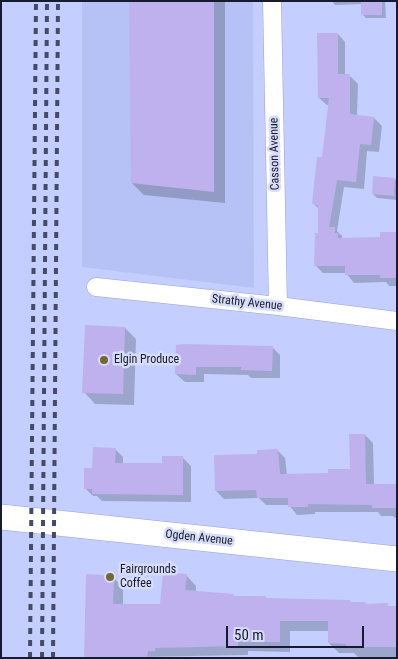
<!DOCTYPE html>
<html>
<head>
<meta charset="utf-8">
<style>
  body { margin:0 }
  #map { position:relative; width:398px; height:659px; overflow:hidden; background:#c4cfff; font-family:"Roboto Condensed",sans-serif }
  canvas { display:block }
  .frame { position:absolute; inset:0; border:2px solid #171b30; pointer-events:none }
  .scale { position:absolute; left:226px; top:626px; width:138px; height:22px; box-sizing:border-box; border:2px solid #171b30; border-top:0; padding-left:6px; font-size:15px; line-height:18px; white-space:nowrap; color:#171b30; -webkit-text-stroke:4px #d7ddf6; paint-order:stroke }
</style>
</head>
<body>
<div id="map">
<canvas width="398" height="659"></canvas>
<div class="frame"></div>
<div class="scale">50 m</div>
</div>
<script>
const c = document.querySelector('canvas').getContext('2d');
c.lineJoin = 'round';
function paint(path, color) { c.fillStyle = color; c.fill(path, 'evenodd'); }
function trace(path, color, width, dash) { c.strokeStyle = color; c.lineWidth = width; c.lineCap = dash ? 'butt' : 'round'; c.setLineDash(dash || []); c.stroke(path); }
function write(font, color, halo, rows, align = 'center') {
  c.font = font + ' "Roboto Condensed",sans-serif'; c.lineWidth = 5; c.setLineDash([]); c.textBaseline = 'middle'; c.strokeStyle = halo; c.fillStyle = color; for (const [text, x, y, turn = 0] of rows) {
    c.save(); c.translate(x, y); c.rotate((+turn || 0) * Math.PI / 180); c.textAlign = isNaN(turn) ? turn : align; if (halo) c.strokeText(text, 0, 0); c.fillText(text, 0, 0); c.restore();
  }
}
paint(new Path2D(`
  M 82,1 L 253,1 L 254,288 L 82,267 Z`), '#b6c2f6');
paint(new Path2D(`
  M 130,1 L 225,1 L 225,203 L 144,195 L 132,183 Z
  M 332,1 L 385,1 L 386,18 L 366,18 L 363,15 L 363,4 L 335,5 Z
  M 338,34 L 345,42 L 345,76 L 350,76 L 358,84 L 357,116 L 374,118 L 382,126 L 379,152 L 367,151 L 364,189 L 344,187 L 337,231 L 342,236 L 342,239 L 382,239 L 397,234 L 397,286 L 389,286 L 386,282 L 354,283 L 346,273 L 323,273 L 315,265 L 319,234 L 319,209 L 313,203 L 323,159 L 329,105 L 327,105 L 319,98 Z
  M 395,179 L 397,181 L 397,200 L 377,198 L 373,194 Z
  M 125,328 L 136,339 L 134,405 L 95,404 L 84,392 Z
  M 177,346 L 272,347 L 280,355 L 280,378 L 251,378 L 248,375 L 204,374 L 204,382 L 185,382 L 176,374 Z
  M 365,435 L 373,443 L 374,485 L 396,485 L 397,479 L 397,519 L 393,516 L 381,516 L 378,512 L 315,512 L 315,514 L 297,515 L 289,505 L 266,505 L 259,498 L 224,499 L 216,491 L 258,455 L 277,450 L 285,458 L 287,475 L 329,474 L 351,470 Z
  M 115,449 L 123,457 L 123,464 L 163,464 L 183,458 L 191,466 L 191,502 L 102,501 L 97,496 L 93,496 L 85,488 L 93,469 Z
  M 186,575 L 196,586 L 196,592 L 233,595 L 235,597 L 265,597 L 268,599 L 365,603 L 367,605 L 387,605 L 390,607 L 397,607 L 397,658 L 358,657 L 354,653 L 339,653 L 329,643 L 329,631 L 290,631 L 290,652 L 248,651 L 248,655 L 85,658 L 113,577 L 123,587 L 123,605 L 161,605 Z`), '#0003');
paint(new Path2D(`
  M 129,1 L 214,1 L 214,192 L 131,183 Z
  M 361,1 L 382,1 L 382,15 L 361,15 Z
  M 317,33 L 338,33 L 338,74 L 350,74 L 350,114 L 374,117 L 371,145 L 360,144 L 356,182 L 337,180 L 329,227 L 335,227 L 335,233 L 338,233 L 338,238 L 380,237 L 380,232 L 397,232 L 397,277 L 395,278 L 380,278 L 380,275 L 345,275 L 345,266 L 314,266 L 315,233 L 318,233 L 318,205 L 312,204 L 317,157 L 322,157 L 329,98 L 318,98 Z
  M 373,176 L 395,178 L 394,196 L 372,194 Z
  M 85,325 L 125,327 L 123,394 L 82,393 Z
  M 183,344 L 273,346 L 272,371 L 241,370 L 241,367 L 196,367 L 196,375 L 175,374 L 176,345 Z
  M 349,434 L 365,434 L 366,484 L 397,484 L 397,508 L 372,508 L 372,505 L 308,504 L 308,507 L 288,507 L 288,498 L 257,498 L 256,490 L 215,491 L 214,455 L 257,454 L 257,450 L 278,449 L 280,474 L 328,473 L 328,469 L 350,469 Z
  M 93,447 L 116,448 L 115,463 L 162,463 L 162,456 L 183,456 L 183,495 L 92,494 L 92,489 L 84,489 L 84,468 L 92,468 Z
  M 163,572 L 187,574 L 185,590 L 234,594 L 233,596 L 266,596 L 266,598 L 350,600 L 350,602 L 365,602 L 365,604 L 388,603 L 388,606 L 397,606 L 397,647 L 346,647 L 346,644 L 328,643 L 328,621 L 280,621 L 280,642 L 238,642 L 238,646 L 155,648 L 155,651 L 148,651 L 147,658 L 84,658 L 86,574 L 114,576 L 113,604 L 160,604 Z`), '#bfb1ed');
const street = new Path2D(`
  M 272,1 L 278,306
  M 96,287 L 278,306 L 397,321`);
const secondary = new Path2D(`
  M 1,517 L 397,559`);
trace(street, '#95a1db', 19);
trace(secondary, '#95a1db', 26);
trace(street, '#fff', 18);
trace(secondary, '#fff', 25);
trace(new Path2D(`
  M 30,658 L 36,1
  M 42,658 L 47,1
  M 53,658 L 58,1`), '#454b67', 4, [6, 6]);
for (const [x, y, r, color] of [
  [104,360,5,"#746734"],
  [110,577,5,"#746734"]
]) { const dot = new Path2D(); dot.arc(x, y, r, 0, 2 * Math.PI); c.fillStyle = color; c.fill(dot); trace(dot, '#d7ddf6', 2); }
write('12px', '#171b30', '#d7ddf6', [
  ["Casson Avenue",275,154,-91],
  ["Strathy Avenue",247,303,6],
  ["Ogden Avenue",199,538,6]
]);
write('12px', '#171b30', '#d7ddf6', [
  ["Elgin Produce",114,360],
  ["Fairgrounds",120,570],
  ["Coffee",120,584]
], 'left');
</script>
</body>
</html>
